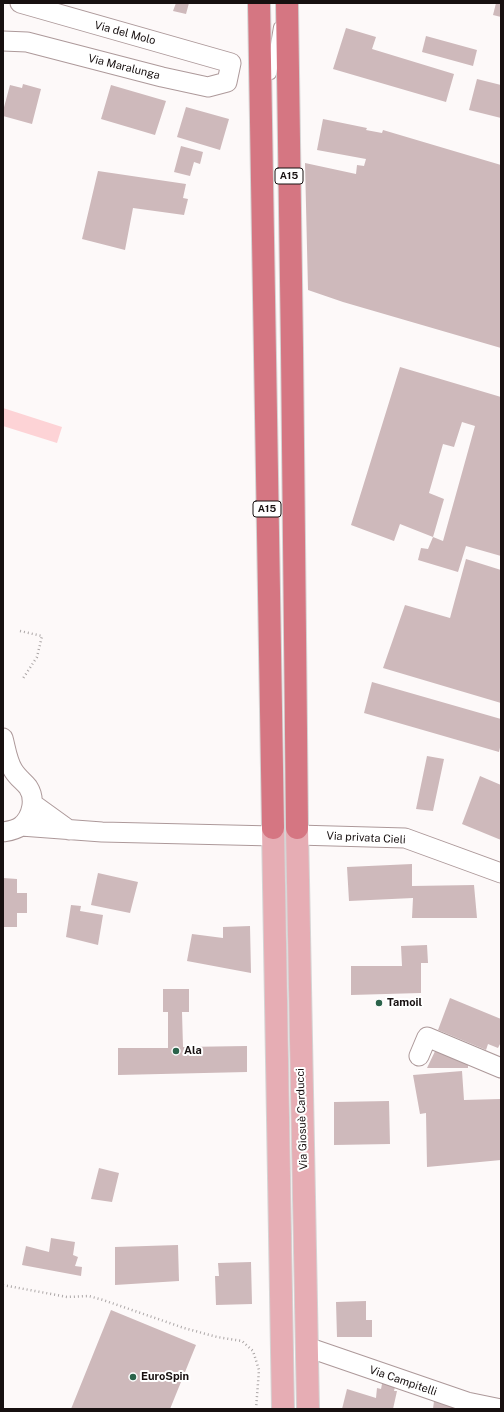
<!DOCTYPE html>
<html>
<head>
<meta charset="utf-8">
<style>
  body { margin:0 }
  #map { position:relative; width:504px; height:1412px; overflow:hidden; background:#fdf9f9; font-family:"Public Sans",sans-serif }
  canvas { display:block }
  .frame { position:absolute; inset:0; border:4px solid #171010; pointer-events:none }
</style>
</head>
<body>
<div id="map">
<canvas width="504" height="1412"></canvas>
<div class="frame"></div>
</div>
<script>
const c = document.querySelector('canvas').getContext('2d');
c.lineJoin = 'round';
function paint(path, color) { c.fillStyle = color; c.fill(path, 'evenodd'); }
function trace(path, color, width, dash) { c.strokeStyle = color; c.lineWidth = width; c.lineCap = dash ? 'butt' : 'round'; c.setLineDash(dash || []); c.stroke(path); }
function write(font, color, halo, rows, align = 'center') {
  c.font = font + ' "Public Sans",sans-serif'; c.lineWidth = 4; c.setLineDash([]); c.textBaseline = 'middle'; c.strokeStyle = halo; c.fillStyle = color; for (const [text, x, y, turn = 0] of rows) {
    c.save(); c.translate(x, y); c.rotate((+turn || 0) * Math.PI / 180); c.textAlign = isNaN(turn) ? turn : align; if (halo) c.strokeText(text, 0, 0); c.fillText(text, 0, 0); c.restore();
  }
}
paint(new Path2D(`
  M 3,408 L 62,427 L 57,443 L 3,426 Z`), '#fdd3d6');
paint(new Path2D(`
  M 176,3 L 189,3 L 186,14 L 173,11 Z
  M 496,3 L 501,3 L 501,17 L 493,15 Z
  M 346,28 L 376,37 L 372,49 L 454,74 L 446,102 L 333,69 Z
  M 426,36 L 477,50 L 473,66 L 422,52 Z
  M 477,79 L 501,85 L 501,118 L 469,110 Z
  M 23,84 L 41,89 L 32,124 L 3,116 L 3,111 L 10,85 L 22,88 Z
  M 111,85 L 166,101 L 155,135 L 101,119 Z
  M 186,107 L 229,119 L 220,150 L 177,137 Z
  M 323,119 L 367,128 L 366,130 L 382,133 L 383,130 L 501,165 L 501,348 L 343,302 L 308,290 L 305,163 L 356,174 L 357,165 L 364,166 L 366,159 L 317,150 Z
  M 181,146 L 203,152 L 200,164 L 194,162 L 190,176 L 174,172 Z
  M 98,171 L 186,184 L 183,198 L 188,199 L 184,215 L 133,208 L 125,250 L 82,239 Z
  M 400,367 L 501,397 L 501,556 L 466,546 L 458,572 L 418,560 L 421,548 L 428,549 L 433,537 L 443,541 L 475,426 L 462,422 L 454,447 L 443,444 L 429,493 L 444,499 L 433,537 L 400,524 L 394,541 L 351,525 Z
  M 466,559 L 501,570 L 501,703 L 383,668 L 405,605 L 450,618 Z
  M 372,682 L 501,719 L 501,743 L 499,752 L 364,713 Z
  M 427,756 L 444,759 L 433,811 L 416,809 Z
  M 480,776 L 501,785 L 501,840 L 462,824 Z
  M 412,864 L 412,886 L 474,885 L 477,918 L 412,918 L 413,898 L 349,901 L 347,867 Z
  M 98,873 L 138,882 L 130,913 L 91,905 Z
  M 3,878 L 17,879 L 17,893 L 27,893 L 27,913 L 17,913 L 17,927 L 3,927 Z
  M 71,905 L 81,906 L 80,911 L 103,915 L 98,945 L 66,937 Z
  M 250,926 L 251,973 L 187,961 L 192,934 L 223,938 L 223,927 Z
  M 427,945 L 428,963 L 421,963 L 421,993 L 351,995 L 351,966 L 402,966 L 401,946 Z
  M 163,989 L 189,989 L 189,1012 L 182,1012 L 183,1047 L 247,1046 L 247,1072 L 118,1075 L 118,1048 L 168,1048 L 168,1012 L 163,1012 Z
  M 450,998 L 501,1019 L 501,1042 L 498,1048 L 488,1044 L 486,1050 L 438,1030 Z
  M 438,1045 L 468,1059 L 468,1068 L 427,1068 Z
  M 462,1071 L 464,1100 L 501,1099 L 501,1160 L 427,1167 L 426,1113 L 420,1114 L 413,1075 Z
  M 389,1101 L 390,1144 L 334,1145 L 334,1102 Z
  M 99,1168 L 119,1173 L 112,1202 L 91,1199 Z
  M 51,1238 L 75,1242 L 73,1255 L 78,1257 L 75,1266 L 82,1267 L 81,1276 L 22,1265 L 26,1246 L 49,1252 Z
  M 178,1245 L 179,1281 L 115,1285 L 115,1247 Z
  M 251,1262 L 252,1304 L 216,1305 L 215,1276 L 219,1276 L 218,1263 Z
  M 366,1301 L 366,1320 L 372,1320 L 372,1337 L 337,1337 L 336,1302 Z
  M 111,1310 L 196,1345 L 170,1409 L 71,1409 Z
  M 383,1379 L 396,1383 L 394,1391 L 397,1391 L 393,1409 L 342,1409 L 347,1389 L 376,1398 L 377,1388 L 381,1389 Z
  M 434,1401 L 468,1407 L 468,1409 L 433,1409 Z`), '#ceb9bb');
const lane = new Path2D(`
  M 271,74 L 279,27`);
const street = new Path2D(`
  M 3,41 L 27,42 L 162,77 L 208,87 L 227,82 L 231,63 L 20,3
  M 3,738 C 6,749 7,760 13,770 C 17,777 23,781 28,787 C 36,799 32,817 21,826 C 16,830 9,831 3,832
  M 33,804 L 69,830
  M 21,826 L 102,832 L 273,836
  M 297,835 L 405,838 L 501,873
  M 419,1056 L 427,1037 L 501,1068
  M 307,1347 L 467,1402 L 501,1409`);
const primary = new Path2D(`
  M 273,828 L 283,1409
  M 297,828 L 308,1409`);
const highway = new Path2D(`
  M 259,3 L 273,828
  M 287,3 L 292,349 L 297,828`);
trace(lane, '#ad999a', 12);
trace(street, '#ad999a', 21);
trace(primary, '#d5d4d4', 24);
trace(highway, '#d5d4d4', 24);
trace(new Path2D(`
  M 20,631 L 42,636 L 37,657 L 22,680
  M 3,1285 L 67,1297 L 89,1296 L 103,1300 L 184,1328 L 217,1337 L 242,1341 L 253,1351 L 259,1370 L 256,1409`), '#aca7a7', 2.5, [1, 3]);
trace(lane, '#fff', 10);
trace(street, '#fff', 19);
trace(primary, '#e6adb4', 22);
trace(highway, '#d57682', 22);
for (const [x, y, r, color] of [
  [379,1003,4,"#2b634b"],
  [176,1051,4,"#2b634b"],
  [133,1377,4,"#2b634b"]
]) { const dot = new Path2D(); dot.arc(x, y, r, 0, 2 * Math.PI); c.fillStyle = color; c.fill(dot); trace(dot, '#fff', 1.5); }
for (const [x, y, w] of [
  [289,176,28],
  [267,509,28]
]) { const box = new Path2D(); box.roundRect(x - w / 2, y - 8, w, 16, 3); c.fillStyle = '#fff'; c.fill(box); trace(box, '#171010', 1); }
write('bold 10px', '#171010', null, [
  ["A15",289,176],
  ["A15",267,509]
]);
write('11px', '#171010', '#fff', [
  ["Via del Molo",125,33,15],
  ["Via Maralunga",124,67,14],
  ["Via privata Cieli",366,838,3],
  ["Via Giosuè Carducci",302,1119,-92],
  ["Via Campitelli",403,1381,19]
]);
write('bold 11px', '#171010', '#fff', [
  ["Tamoil",387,1003],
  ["Ala",184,1051],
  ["EuroSpin",141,1377]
], 'left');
</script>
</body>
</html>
